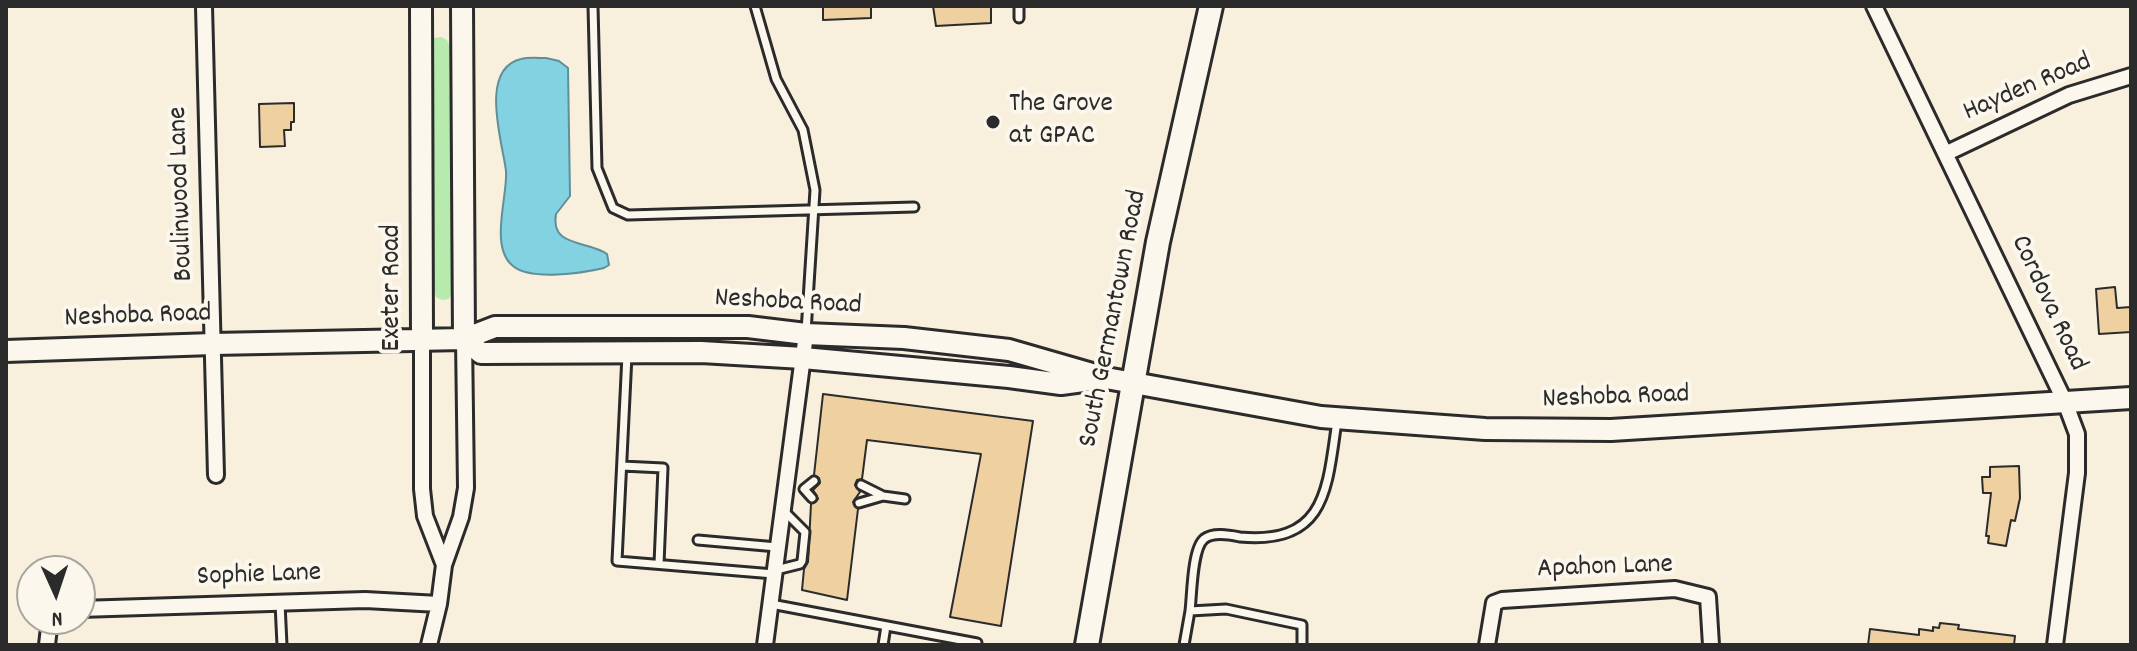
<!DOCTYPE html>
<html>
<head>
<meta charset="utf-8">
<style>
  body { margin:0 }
  #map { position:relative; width:2137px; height:651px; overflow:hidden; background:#f8efdd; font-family:Dekko,sans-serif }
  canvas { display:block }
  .frame { position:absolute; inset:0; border:8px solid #2b2b2b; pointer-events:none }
  .north { position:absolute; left:16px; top:555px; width:80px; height:80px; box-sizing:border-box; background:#fbf7ec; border:2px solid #a8a59f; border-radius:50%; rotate:177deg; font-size:22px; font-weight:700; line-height:32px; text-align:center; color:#2b2b2b }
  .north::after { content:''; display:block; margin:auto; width:28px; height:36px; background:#2b2b2b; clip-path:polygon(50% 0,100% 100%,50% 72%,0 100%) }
</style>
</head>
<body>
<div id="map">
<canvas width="2137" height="651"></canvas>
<div class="frame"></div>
<div class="north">N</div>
</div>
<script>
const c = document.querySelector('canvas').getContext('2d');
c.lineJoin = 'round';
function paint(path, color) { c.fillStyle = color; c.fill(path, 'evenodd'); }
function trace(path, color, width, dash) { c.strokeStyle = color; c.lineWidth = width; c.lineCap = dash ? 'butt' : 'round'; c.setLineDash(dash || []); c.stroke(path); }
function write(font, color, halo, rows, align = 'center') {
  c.font = font + ' Dekko,sans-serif'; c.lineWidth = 8; c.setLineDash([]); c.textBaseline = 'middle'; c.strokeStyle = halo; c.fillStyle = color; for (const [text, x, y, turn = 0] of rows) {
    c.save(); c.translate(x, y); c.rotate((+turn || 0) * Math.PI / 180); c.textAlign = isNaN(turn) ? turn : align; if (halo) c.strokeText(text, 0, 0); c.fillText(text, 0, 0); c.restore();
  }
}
paint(new Path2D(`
  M 441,37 L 447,40 L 450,46 L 453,289 L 449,299 L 442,300 L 436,297 L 434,290 L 430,46 L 434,38 Z`), '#b7ebad');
const water = new Path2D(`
  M 546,58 L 559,61 L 568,68 L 570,196 L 556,214 C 550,248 588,240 607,254 L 609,265 L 604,268 C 583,273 531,281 513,266 C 489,247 508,196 506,171 C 503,144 478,69 521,59 C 528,57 538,58 546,58 Z`);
paint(water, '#83d2e1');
trace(water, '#608f98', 2);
const building = new Path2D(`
  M 823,6 L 871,6 L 871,18 L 823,20 Z
  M 933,6 L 991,6 L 991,23 L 936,26 Z
  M 294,103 L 294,122 L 291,122 L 291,130 L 284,130 L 285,146 L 260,147 L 259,104 Z
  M 2115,287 L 2117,308 L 2131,307 L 2131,332 L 2099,334 L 2096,289 Z
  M 823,394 L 1033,421 L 1001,626 L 950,617 L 981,454 L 867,440 L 862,479 L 857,480 L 855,485 L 860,492 L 853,502 L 858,509 L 847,600 L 802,590 L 804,569 L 808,562 L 811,504 L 818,499 L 813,490 L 820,483 L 819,478 L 814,475 Z
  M 2019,466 L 2020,498 L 2015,521 L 2011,520 L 2006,546 L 1988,543 L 1989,536 L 1986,536 L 1991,493 L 1983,493 L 1982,477 L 1990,477 L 1990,467 Z
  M 1940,623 L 1959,625 L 1958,629 L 2015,636 L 2014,645 L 1868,645 L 1870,629 L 1919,635 L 1919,629 L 1933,631 L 1933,627 L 1939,628 Z`);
paint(building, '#eed0a1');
trace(building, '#2b2b2b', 2);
const lane = new Path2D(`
  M 593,6 L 597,168 L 613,208 L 628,215 L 914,207
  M 755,6 L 776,79 L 803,130 L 815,190 L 806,332
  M 1019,6 L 1019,18
  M 627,355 L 617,561 L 774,574
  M 622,466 L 663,468 L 659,564
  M 883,496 L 905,499
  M 812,498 L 804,489 L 814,481
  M 859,503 L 883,496 L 861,485
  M 698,540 L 777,547
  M 776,570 L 800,564 L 802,561 L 805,532 L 784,511
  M 280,603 L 282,645
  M 771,604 L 977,643
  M 1190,611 C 1192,595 1192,549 1204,539 C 1213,532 1229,535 1240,537 C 1327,545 1327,488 1337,421
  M 883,645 L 886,626
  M 1184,645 L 1190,611 L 1226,609 L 1302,625 L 1302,645`);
const street = new Path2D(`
  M 204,6 L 216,475
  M 1874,6 L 2065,402 L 2077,434 L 2077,473 L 2055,645
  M 1947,153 L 2069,95 L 2131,76
  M 422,339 L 422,489 L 425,516 L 444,565
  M 80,609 L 365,600 L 439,604
  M 47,645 L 50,619
  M 429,645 L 439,604 L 444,565 L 461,517 L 466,488 L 464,339
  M 765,645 L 806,334
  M 1487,645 L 1494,603 L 1502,600 L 1675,589 L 1708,597 L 1711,645`);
const secondary = new Path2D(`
  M 421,6 L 422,339
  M 462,6 L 464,339
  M 464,339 L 481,353 L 701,352 L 803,358 L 1009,377 L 1061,384 L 1098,379
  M 6,351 L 213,344 L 464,339 L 495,327 L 748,327 L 806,334 L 904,338 L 1009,350 L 1106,378 L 1321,417 L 1485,429 L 1611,430 L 2131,398`);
const primary = new Path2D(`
  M 1087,645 L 1158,242 L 1211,6`);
trace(lane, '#2b2b2b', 13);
trace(street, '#2b2b2b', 20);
trace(secondary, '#2b2b2b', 26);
trace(primary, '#2b2b2b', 28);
trace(lane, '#fbf7ec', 7);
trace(street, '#fbf7ec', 14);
trace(secondary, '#fbf7ec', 20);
trace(primary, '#fbf7ec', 22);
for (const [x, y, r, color] of [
  [993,122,8,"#2b2b2b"]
]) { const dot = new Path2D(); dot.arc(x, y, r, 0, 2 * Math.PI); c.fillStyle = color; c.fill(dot); trace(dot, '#fbf7ec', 3); }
write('28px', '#2b2b2b', '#fbf7ec', [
  ["Hayden Road",2028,89,-23],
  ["Boulinwood Lane",183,194,-92],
  ["Exeter Road",394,288,-90],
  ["Neshoba Road",788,304,3],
  ["Cordova Road",2047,304,65],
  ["Neshoba Road",138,318,-2],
  ["South Germantown Road",1115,319,-79],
  ["Neshoba Road",1616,399,-2],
  ["Apahon Lane",1605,569,-2],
  ["Sophie Lane",259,577,-2]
]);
write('28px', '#2b2b2b', '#fbf7ec', [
  ["The Grove",1009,106],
  ["at GPAC",1009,138]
], 'left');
</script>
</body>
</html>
